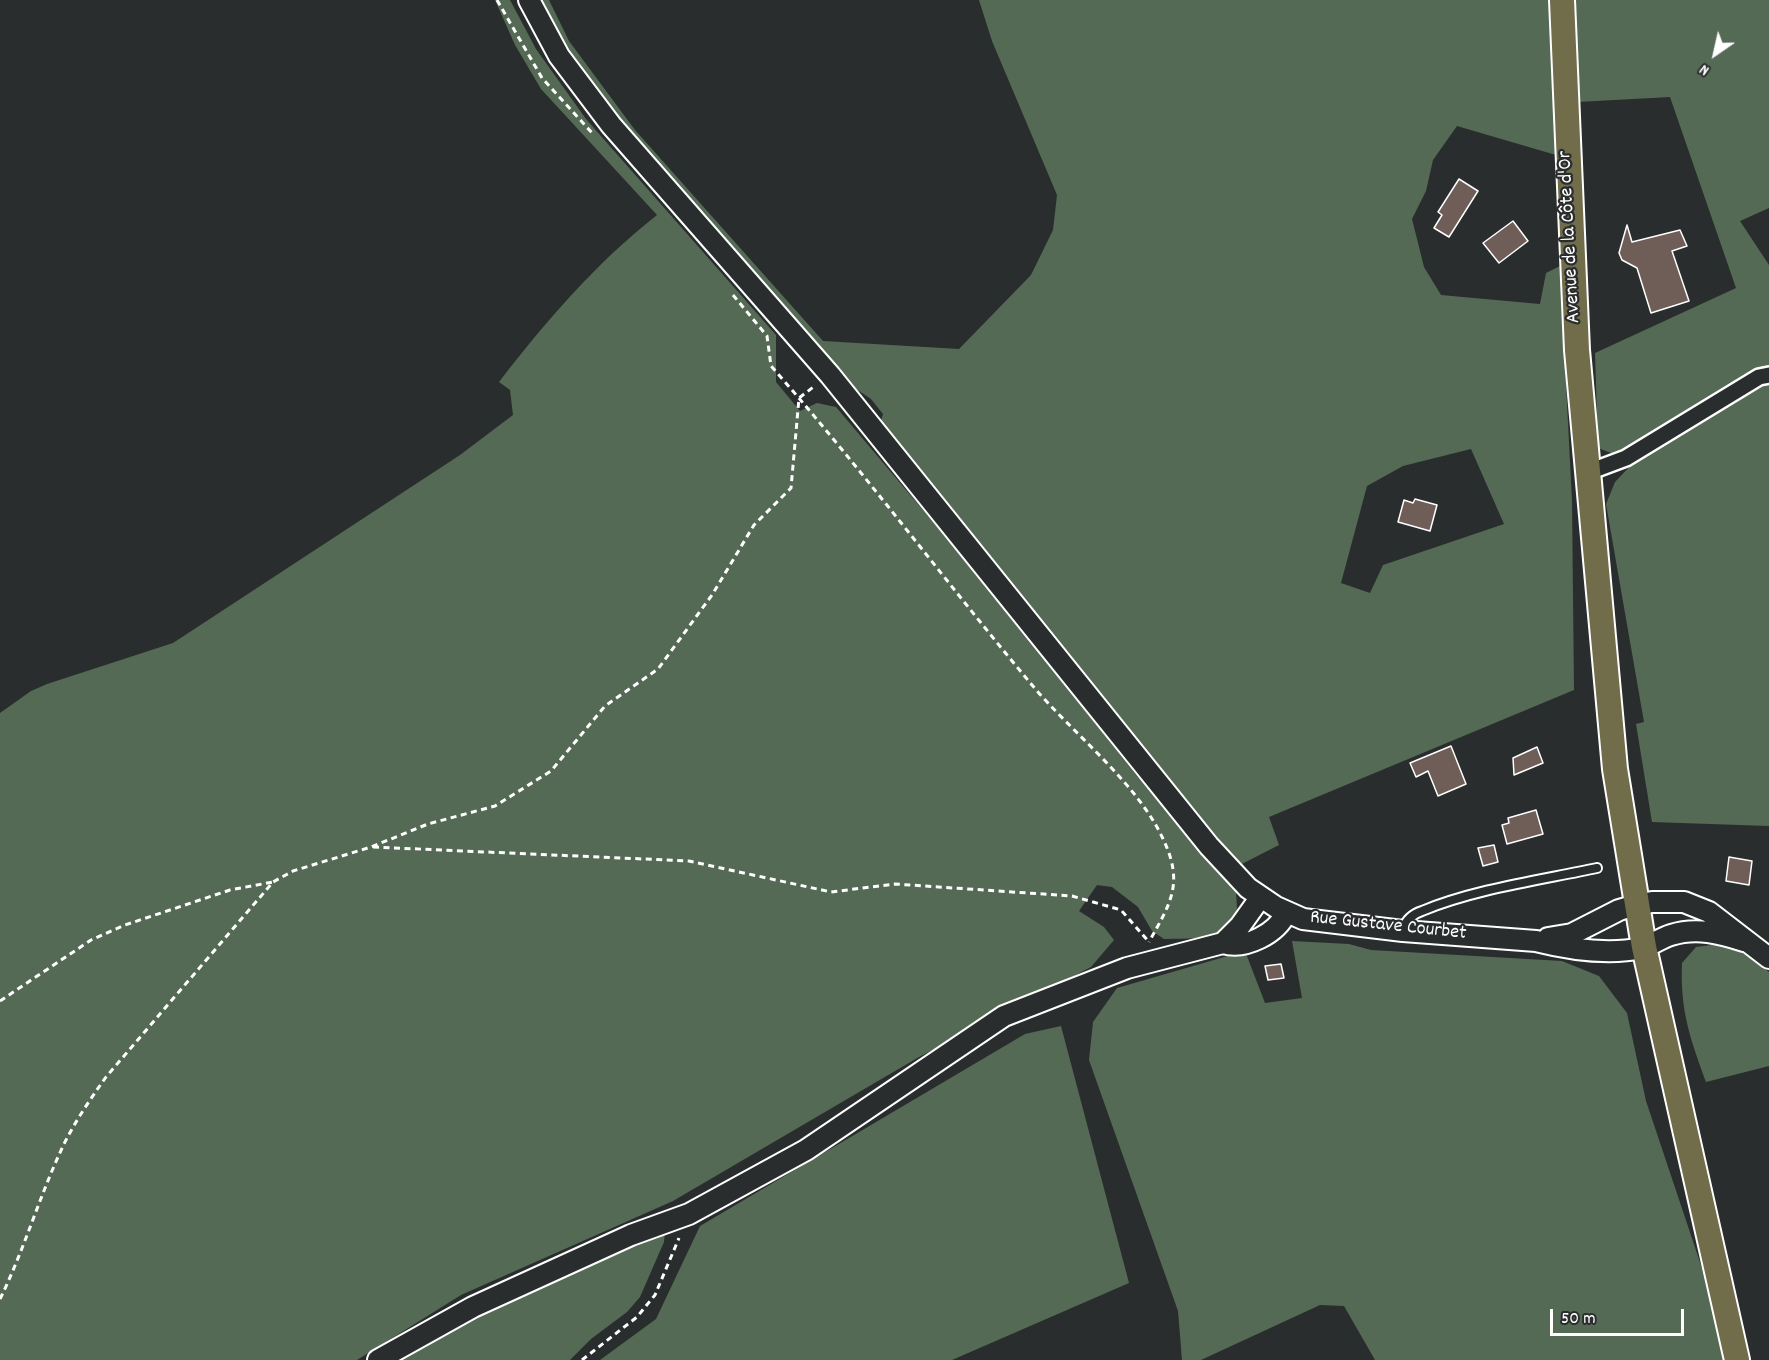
<!DOCTYPE html>
<html>
<head>
<meta charset="utf-8">
<style>
  body { margin:0 }
  #map { position:relative; width:1769px; height:1360px; overflow:hidden; background:#2a2d2e; font-family:Dekko,sans-serif }
  canvas { display:block }
  .north { position:absolute; left:1685px; top:24px; width:60px; height:60px; -webkit-text-stroke:4px #2a2d2e; paint-order:stroke; rotate:214deg; font-size:16px; font-weight:700; line-height:24px; text-align:center; color:#fff }
  .north::after { content:''; display:block; margin:auto; width:21px; height:27px; background:#fff; clip-path:polygon(50% 0,100% 100%,50% 72%,0 100%) }
  .scale { position:absolute; left:1550px; top:1309px; width:134px; height:27px; box-sizing:border-box; border:3px solid #fff; border-top:0; padding-left:8px; font-size:18px; line-height:21px; white-space:nowrap; color:#fff; -webkit-text-stroke:4px #2a2d2e; paint-order:stroke }
</style>
</head>
<body>
<div id="map">
<canvas width="1769" height="1360"></canvas>
<div class="north">N</div>
<div class="scale">50 m</div>
</div>
<script>
const c = document.querySelector('canvas').getContext('2d');
c.lineJoin = 'round';
function paint(path, color) { c.fillStyle = color; c.fill(path, 'evenodd'); }
function trace(path, color, width, dash) { c.strokeStyle = color; c.lineWidth = width; c.lineCap = dash ? 'butt' : 'round'; c.setLineDash(dash || []); c.stroke(path); }
function write(font, color, halo, rows, align = 'center') {
  c.font = font + ' Dekko,sans-serif'; c.lineWidth = 4.5; c.setLineDash([]); c.textBaseline = 'middle'; c.strokeStyle = halo; c.fillStyle = color; for (const [text, x, y, turn = 0] of rows) {
    c.save(); c.translate(x, y); c.rotate((+turn || 0) * Math.PI / 180); c.textAlign = isNaN(turn) ? turn : align; if (halo) c.strokeText(text, 0, 0); c.fillText(text, 0, 0); c.restore();
  }
}
paint(new Path2D(`
  M 495,0 L 510,0 L 536,49 L 586,119 L 776,335 L 776,382 L 800,411 L 817,403 L 836,407 L 988,587 L 1136,775 L 1215,865 L 1236,892 L 1237,909 L 1229,926 L 1213,938 L 1164,939 L 1152,931 L 1138,907 L 1112,887 L 1097,885 L 1079,911 L 1104,927 L 1114,940 L 1091,967 L 919,1057 L 673,1201 L 461,1295 L 357,1360 L 0,1360 L 0,713 L 31,691 L 47,684 L 173,643 L 460,455 L 513,415 L 510,390 L 499,382 C 546,321 597,262 657,215 L 541,89 L 515,45 Z
  M 534,0 L 549,0 L 569,41 L 635,130 L 823,341 L 959,349 L 1031,275 L 1053,230 L 1057,195 L 992,41 L 979,0 L 1550,0 L 1556,155 L 1457,126 L 1433,160 L 1426,191 L 1412,219 L 1424,267 L 1441,295 L 1540,304 L 1546,273 L 1560,266 L 1572,501 L 1574,690 L 1269,817 L 1279,845 L 1236,867 L 1098,692 L 879,428 L 883,414 L 871,399 L 844,381 L 602,109 ZM 1471,449 L 1504,524 L 1383,565 L 1370,593 L 1341,583 L 1367,486 L 1403,466 Z
  M 1575,0 L 1769,0 L 1769,208 L 1740,221 L 1769,265 L 1769,370 L 1614,454 L 1598,448 L 1595,353 L 1736,288 L 1670,97 L 1577,102 Z
  M 1769,381 L 1769,826 L 1652,822 L 1636,724 L 1644,722 L 1606,504 L 1615,482 L 1634,462 L 1741,395 Z
  M 1292,941 L 1349,944 L 1371,950 L 1562,961 L 1599,976 L 1627,1013 L 1646,1101 L 1716,1310 L 1723,1360 L 1375,1360 L 1344,1306 L 1320,1305 L 1201,1360 L 1182,1360 L 1178,1311 L 1089,1060 L 1093,1022 L 1117,988 L 1245,951 L 1265,1003 L 1302,998 Z
  M 1719,944 L 1743,953 L 1769,972 L 1769,1066 L 1706,1082 C 1690,1038 1680,1011 1682,963 L 1696,947 Z
  M 1061,1026 L 1129,1283 L 952,1360 L 600,1360 L 656,1319 L 700,1226 L 1025,1034 Z
  M 665,1231 L 664,1242 L 640,1297 L 627,1312 L 591,1339 L 570,1360 L 396,1360 L 502,1302 Z`), '#546a55');
const building = new Path2D(`
  M 1459,179 L 1478,191 L 1449,237 L 1434,228 L 1442,215 L 1438,212 Z
  M 1513,221 L 1528,241 L 1499,263 L 1483,243 Z
  M 1627,225 L 1632,242 L 1680,230 L 1687,246 L 1672,251 L 1689,301 L 1651,313 L 1637,268 L 1622,260 L 1619,253 Z
  M 1415,499 L 1437,505 L 1430,531 L 1398,522 L 1404,500 L 1413,503 Z
  M 1451,746 L 1466,784 L 1438,796 L 1428,771 L 1416,777 L 1410,763 Z
  M 1537,747 L 1543,763 L 1514,775 L 1513,758 Z
  M 1536,810 L 1543,834 L 1507,844 L 1502,825 L 1509,823 L 1508,818 Z
  M 1494,845 L 1498,862 L 1483,866 L 1478,848 Z
  M 1729,857 L 1752,861 L 1749,885 L 1726,881 Z
  M 1281,964 L 1284,978 L 1268,980 L 1265,966 Z`);
paint(building, '#6f5e57');
trace(building, '#fff', 1.5);
const service = new Path2D(`
  M 1403,929 C 1406,920 1413,914 1422,911 C 1475,889 1541,880 1597,868`);
const minor = new Path2D(`
  M 1586,473 L 1626,458 L 1759,377 L 1769,375`);
const tertiary = new Path2D(`
  M 529,0 L 559,56 L 611,125 L 830,375 L 1209,846 L 1248,888 L 1276,907 L 1303,919 L 1403,931 L 1536,941 C 1568,949 1609,955 1642,948 C 1652,945 1661,938 1671,935 C 1696,927 1720,933 1744,941
  M 1548,938 L 1572,934 L 1619,910 L 1636,905 L 1652,902 L 1684,902 L 1709,912 L 1769,958
  M 1223,943 L 1240,926 L 1260,898
  M 378,1360 L 473,1307 L 631,1235 L 689,1214 L 806,1150 L 1004,1016 L 1127,968 L 1223,943 C 1246,950 1277,933 1286,913`);
const primary = new Path2D(`
  M 1562,0 L 1577,350 L 1615,769 L 1644,947 L 1737,1360`);
trace(service, '#fff', 12);
trace(minor, '#fff', 20);
trace(tertiary, '#fff', 24);
trace(primary, '#fff', 28);
trace(new Path2D(`
  M 497,0 L 542,78 L 593,134
  M 733,295 L 767,336 L 771,366 C 862,469 944,580 1032,685 C 1073,734 1138,783 1164,841 C 1184,884 1170,904 1149,942
  M 373,847 L 689,861 L 831,892 L 895,884 L 1072,896 L 1121,910 L 1149,942
  M 0,1001 L 91,940 L 125,925 L 230,890 L 273,882
  M 0,1299 C 25,1248 40,1194 64,1144 C 76,1120 91,1098 106,1077 L 273,882 L 293,871 L 371,847 L 428,824 L 495,806 L 551,771 L 605,706 L 658,669 L 712,595 L 754,525 L 791,488 L 799,398 L 816,385
  M 582,1360 L 637,1317 L 655,1295 L 679,1238`), '#fff', 3, [6, 4.5]);
trace(service, '#2a2d2e', 8);
trace(minor, '#2a2d2e', 15);
trace(tertiary, '#2a2d2e', 20);
trace(primary, '#716d4b', 24);
write('20px', '#fff', '#2a2d2e', [
  ["Avenue de la Côte d'Or",1571,237,-93],
  ["Rue Gustave Courbet",1388,927,6]
]);
</script>
</body>
</html>
